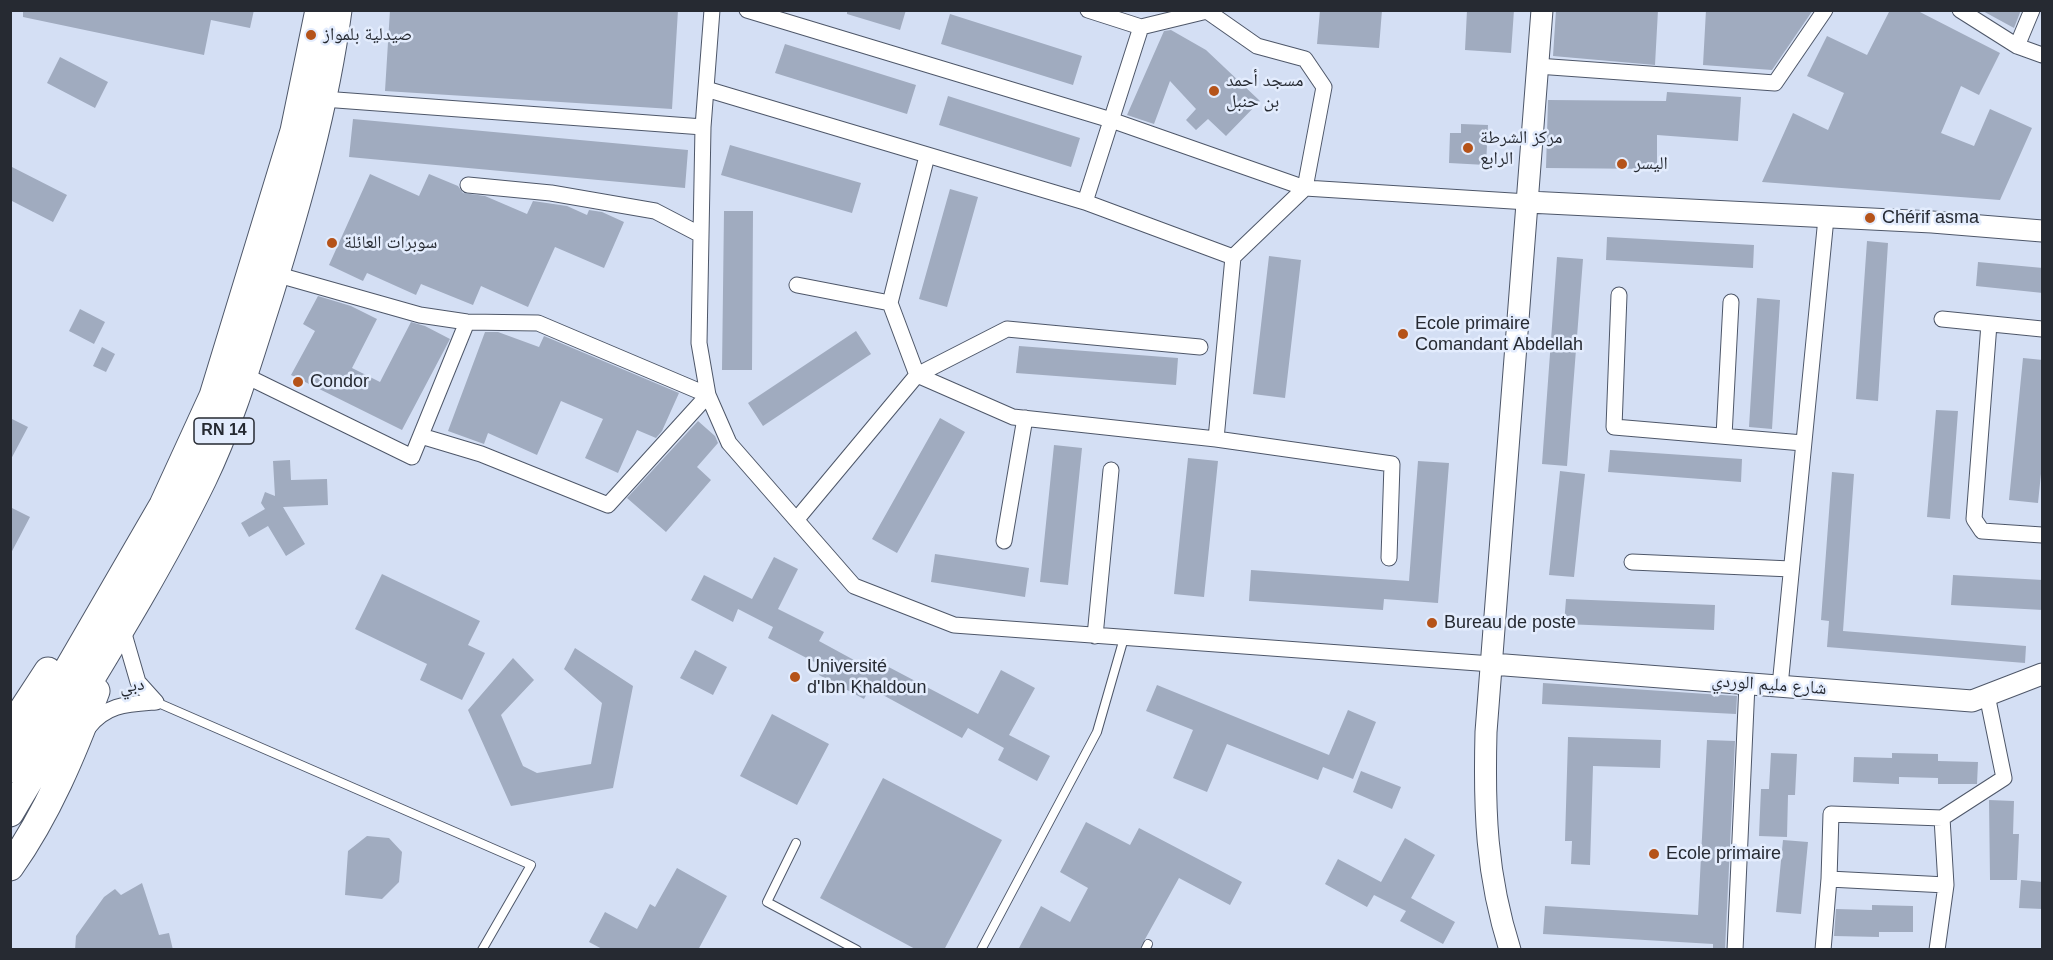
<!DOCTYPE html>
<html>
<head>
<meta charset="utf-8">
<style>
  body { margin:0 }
  #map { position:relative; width:2053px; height:960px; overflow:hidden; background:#d4dff4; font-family:Helvetica,sans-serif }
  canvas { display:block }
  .frame { position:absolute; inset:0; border:12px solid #262a32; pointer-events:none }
</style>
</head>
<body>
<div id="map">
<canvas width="2053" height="960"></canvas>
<div class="frame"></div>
</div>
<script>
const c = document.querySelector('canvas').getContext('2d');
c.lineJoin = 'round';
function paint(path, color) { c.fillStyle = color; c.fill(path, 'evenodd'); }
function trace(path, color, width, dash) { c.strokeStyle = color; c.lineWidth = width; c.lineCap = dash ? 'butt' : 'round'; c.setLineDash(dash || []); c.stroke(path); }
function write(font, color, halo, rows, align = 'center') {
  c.font = font + ' Helvetica,"Noto Naskh Arabic",sans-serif'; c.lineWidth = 5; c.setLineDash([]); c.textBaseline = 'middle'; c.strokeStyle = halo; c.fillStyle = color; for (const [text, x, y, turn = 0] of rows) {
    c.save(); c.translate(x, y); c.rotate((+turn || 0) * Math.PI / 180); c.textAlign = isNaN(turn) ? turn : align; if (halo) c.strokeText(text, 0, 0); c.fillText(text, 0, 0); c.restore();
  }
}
paint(new Path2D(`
  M 23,10 L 254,10 L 250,28 L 211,20 L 204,55 L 23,17 Z
  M 390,10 L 678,10 L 672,109 L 385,91 Z
  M 847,10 L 906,10 L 900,30 L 847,14 Z
  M 1320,10 L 1382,10 L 1379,48 L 1317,44 Z
  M 1467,10 L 1514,10 L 1511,53 L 1465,50 Z
  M 1556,10 L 1658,10 L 1655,65 L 1553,56 Z
  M 1706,10 L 1813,10 L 1772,70 L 1703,65 Z
  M 1890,10 L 1916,10 L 2000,53 L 1979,95 L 1961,86 L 1941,133 L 1974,146 L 1990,109 L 2032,128 L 2000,200 L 1762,182 L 1793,113 L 1828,130 L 1844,93 L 1807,76 L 1827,36 L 1867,55 Z
  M 1981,10 L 2021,10 L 2014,28 Z
  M 950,14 L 1082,56 L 1073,85 L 941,44 Z
  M 1171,30 L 1206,50 L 1260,101 L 1226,136 L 1208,119 L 1196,130 L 1186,120 L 1196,109 L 1170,81 L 1154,124 L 1127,115 L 1164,31 Z
  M 785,44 L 916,85 L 907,114 L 775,73 Z
  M 60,57 L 108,82 L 95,108 L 47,83 Z
  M 1667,92 L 1741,97 L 1738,141 L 1657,135 L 1657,169 L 1546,168 L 1548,100 L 1666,101 Z
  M 948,96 L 1080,138 L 1071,167 L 939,125 Z
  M 353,119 L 688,150 L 685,188 L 349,157 Z
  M 1461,124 L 1488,125 L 1486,165 L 1449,163 L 1450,133 L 1461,133 Z
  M 730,145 L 861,183 L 852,213 L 721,175 Z
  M 10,166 L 67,195 L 53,222 L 10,200 Z
  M 370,174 L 419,196 L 429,174 L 458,186 L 463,193 L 485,196 L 527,214 L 533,201 L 567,206 L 587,215 L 589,210 L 602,212 L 624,222 L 604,268 L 555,247 L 528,307 L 481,286 L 473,305 L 421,284 L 416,295 L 367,273 L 363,281 L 329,265 Z
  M 950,189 L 978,197 L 947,307 L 919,299 Z
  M 724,211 L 753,211 L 752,370 L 722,370 Z
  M 1607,237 L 1754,245 L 1753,268 L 1606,260 Z
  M 1867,241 L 1888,243 L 1878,401 L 1856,399 Z
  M 1269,256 L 1301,260 L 1285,398 L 1253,394 Z
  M 1557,257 L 1583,259 L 1567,466 L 1542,464 Z
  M 1978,262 L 2043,268 L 2043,293 L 1976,286 Z
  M 318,296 L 351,306 L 377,319 L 352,368 L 380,382 L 411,322 L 425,326 L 450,339 L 402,430 L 291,375 L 315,331 L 303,324 Z
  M 1757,298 L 1780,300 L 1772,429 L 1749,427 Z
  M 80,309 L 105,322 L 94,344 L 69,331 Z
  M 856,331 L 871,354 L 763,426 L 748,403 Z
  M 485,332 L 498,332 L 539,347 L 544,336 L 679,393 L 662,431 L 656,438 L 637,430 L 618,473 L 585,458 L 603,419 L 561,401 L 537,455 L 488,433 L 484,444 L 448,431 Z
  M 1019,346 L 1178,358 L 1176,385 L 1016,373 Z
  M 102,347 L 115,354 L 106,372 L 93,366 Z
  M 2023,358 L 2043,360 L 2043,454 L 2038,503 L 2009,500 Z
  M 1936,410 L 1958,411 L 1950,519 L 1927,517 Z
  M 10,418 L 28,427 L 10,461 Z
  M 940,418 L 965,432 L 897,553 L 872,539 Z
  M 698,421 L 715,436 L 718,443 L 697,467 L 711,480 L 666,532 L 627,498 Z
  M 1054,445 L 1082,448 L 1068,585 L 1040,582 Z
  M 1610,450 L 1742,459 L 1741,482 L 1608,472 Z
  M 1188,458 L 1218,461 L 1204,597 L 1174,594 Z
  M 290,460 L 291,480 L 327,479 L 328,505 L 283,507 L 305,544 L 286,556 L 268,526 L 249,537 L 241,523 L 265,509 L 261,503 L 265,492 L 275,496 L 273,461 Z
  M 1418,461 L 1449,463 L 1438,603 L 1384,599 L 1383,610 L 1249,601 L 1251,570 L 1409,581 Z
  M 1560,471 L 1585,474 L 1574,577 L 1549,575 Z
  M 1832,472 L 1854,474 L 1843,631 L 2026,646 L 2025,663 L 1827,647 L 1829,621 L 1821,620 Z
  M 10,507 L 30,517 L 10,555 Z
  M 935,554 L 1029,568 L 1025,597 L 931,582 Z
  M 774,557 L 798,569 L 778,609 L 824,632 L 819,641 L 876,672 L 881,663 L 978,714 L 1001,670 L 1035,688 L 1009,735 L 1050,756 L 1037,781 L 998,760 L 1004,748 L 968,728 L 962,738 L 870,688 L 864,699 L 819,675 L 824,667 L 768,638 L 773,627 L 738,609 L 733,622 L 691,600 L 704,575 L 752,599 Z
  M 382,574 L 480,621 L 468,645 L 485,653 L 462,700 L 420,680 L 427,664 L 355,629 Z
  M 1953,575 L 2043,580 L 2043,610 L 1951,605 Z
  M 1566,599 L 1715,605 L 1714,630 L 1564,624 Z
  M 575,648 L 633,686 L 613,788 L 511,806 L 468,710 L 513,658 L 534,680 L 501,715 L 523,766 L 537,773 L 591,764 L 602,703 L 564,669 Z
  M 695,650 L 727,667 L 713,695 L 680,678 Z
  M 1543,683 L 1737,696 L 1736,714 L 1542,704 Z
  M 1157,685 L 1329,755 L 1348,710 L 1376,722 L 1353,779 L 1323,767 L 1318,780 L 1227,744 L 1207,792 L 1173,778 L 1193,730 L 1146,711 Z
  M 772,714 L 829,744 L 797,805 L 740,776 Z
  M 1568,737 L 1661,740 L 1660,768 L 1593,766 L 1590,865 L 1571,864 L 1572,841 L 1565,841 Z
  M 1707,740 L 1735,741 L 1725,950 L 1713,950 L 1713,944 L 1543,934 L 1545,906 L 1698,915 Z
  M 1771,753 L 1797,754 L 1795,795 L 1788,795 L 1787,837 L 1759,836 L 1761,789 L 1769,789 Z
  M 1892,753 L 1938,754 L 1938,761 L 1978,762 L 1977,784 L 1938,784 L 1938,778 L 1899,777 L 1899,784 L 1853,782 L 1854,757 L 1892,758 Z
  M 1361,771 L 1401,787 L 1392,809 L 1353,792 Z
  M 883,778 L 1002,840 L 944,950 L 917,950 L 820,898 Z
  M 1989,800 L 2014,801 L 2013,834 L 2019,834 L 2017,880 L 1990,880 Z
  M 1086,822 L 1130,845 L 1139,828 L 1242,882 L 1230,905 L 1179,878 L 1139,950 L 1018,950 L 1041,906 L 1070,922 L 1088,888 L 1060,872 Z
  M 367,836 L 389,838 L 402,852 L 399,882 L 382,899 L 345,895 L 348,851 Z
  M 1405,838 L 1435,855 L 1411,898 L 1455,922 L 1443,944 L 1400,921 L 1406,911 L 1374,895 L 1367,907 L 1325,884 L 1338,859 L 1381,882 Z
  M 1783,840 L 1808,842 L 1801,914 L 1776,912 Z
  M 677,868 L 727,896 L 698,950 L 604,950 L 589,942 L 605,912 L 637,929 L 650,904 L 655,907 Z
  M 2021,880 L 2043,882 L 2043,909 L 2019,908 Z
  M 142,883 L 159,935 L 169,933 L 173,950 L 75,950 L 76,936 L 104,897 L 115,889 L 121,895 Z
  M 1872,905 L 1913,906 L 1913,932 L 1879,932 L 1879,937 L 1834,936 L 1836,909 L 1872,910 Z`), '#a0abbf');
const lane = new Path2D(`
  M 156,702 L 531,865 L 482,950
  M 796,843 L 767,902 L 857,950
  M 981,950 L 1097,732 L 1124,638
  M 1145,950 L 1148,944`);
const street = new Path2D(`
  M 712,10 L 703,127 L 699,343 L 708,395 L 729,443 L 854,586 L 954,625 L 1492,664
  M 747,10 L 1111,120 L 1305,188 L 1528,202
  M 1088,10 L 1141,27
  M 1960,10 L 2017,46 L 2042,55
  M 2017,46 L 2032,10
  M 1537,66 L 1775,83 L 1825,10
  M 706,89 L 1085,202 L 1233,257
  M 323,99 L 703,127
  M 927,156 L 890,303 L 917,375 L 1013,417 L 1216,439 L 1392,464 L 1389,558
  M 468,185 L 551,193 L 655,211 L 701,235
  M 1085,202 L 1141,27 L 1207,11 L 1257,46 L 1305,59 L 1324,87 L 1305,188 L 1233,257 L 1216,439
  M 275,274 L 420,315 L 467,322 L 538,323 L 708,395 L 608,505 L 481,454 L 421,436
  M 797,285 L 890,303
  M 1619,295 L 1614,427 L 1803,443
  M 1942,319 L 2042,329
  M 1989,324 L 1974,519 L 1982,531 L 2042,535
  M 244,375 L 412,457 L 467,322
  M 1724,436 L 1731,302
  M 797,519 L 917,375 L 1007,329 L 1200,347
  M 1004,541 L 1025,418
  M 1632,562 L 1791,569
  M 1095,636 L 1111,470
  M 1780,686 L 1826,218
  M 88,728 C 106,704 128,704 156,702 L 138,682 L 122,627
  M 1829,879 L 1946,885
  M 1735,950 L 1747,684
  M 1823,950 L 1829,879 L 1831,814 L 1942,818
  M 1937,950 L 1946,885 L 1942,818 L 2004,778 L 1987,695`);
const secondary = new Path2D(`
  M 1528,202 L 1932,222 L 2042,231
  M 1492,664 L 1972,701 L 2042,674
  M 1510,950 C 1486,874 1484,810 1486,732 L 1542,10`);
const highway = new Path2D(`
  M 10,729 L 48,671
  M 10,769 L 163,505 L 213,396 L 294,131 L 319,10
  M 10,813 C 75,702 147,594 203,479 C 231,421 249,358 269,296 C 298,202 325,108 338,10
  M 10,867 C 48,813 73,753 96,691`);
trace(lane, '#4e5769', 10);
trace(street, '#4e5769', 17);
trace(secondary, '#4e5769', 23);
trace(highway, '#4e5769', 29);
trace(lane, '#fff', 8);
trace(street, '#fff', 15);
trace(secondary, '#fff', 21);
trace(highway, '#fff', 27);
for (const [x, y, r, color] of [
  [311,35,6,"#b55319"],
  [1214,91,6,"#b55319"],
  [1468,148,6,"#b55319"],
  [1622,164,6,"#b55319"],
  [1870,218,6,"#b55319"],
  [332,243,6,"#b55319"],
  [1403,334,6,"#b55319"],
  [298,382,6,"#b55319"],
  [1432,623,6,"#b55319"],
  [795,677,6,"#b55319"],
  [1654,854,6,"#b55319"]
]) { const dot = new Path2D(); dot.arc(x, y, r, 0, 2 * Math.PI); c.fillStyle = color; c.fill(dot); trace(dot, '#e3ecfd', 2); }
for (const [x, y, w] of [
  [224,431,60]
]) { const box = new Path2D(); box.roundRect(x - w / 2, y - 13, w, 26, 4.5); c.fillStyle = '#e3ecfd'; c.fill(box); trace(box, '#262a32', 1.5); }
write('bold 16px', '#262a32', null, [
  ["RN 14",224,431]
]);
write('18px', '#262a32', '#e3ecfd', [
  ["صيدلية بلمواز",323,35],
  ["مسجد أحمد",1226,81],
  ["بن حنبل",1226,102],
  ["مركز الشرطة",1480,138],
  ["الرابع",1480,159],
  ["اليسر",1634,164],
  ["Chérif asma",1882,218],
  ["سوبرات العائلة",344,243],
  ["Ecole primaire",1415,324],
  ["Comandant Abdellah",1415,345],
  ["Condor",310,382],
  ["Bureau de poste",1444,623],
  ["Université",807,667],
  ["d'Ibn Khaldoun",807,688],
  ["Ecole primaire",1666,854]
], 'left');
write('18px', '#262a32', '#e3ecfd', [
  ["شارع مليم الوردي",1769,685,4],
  ["دبي",132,686,-7]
]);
</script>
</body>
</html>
